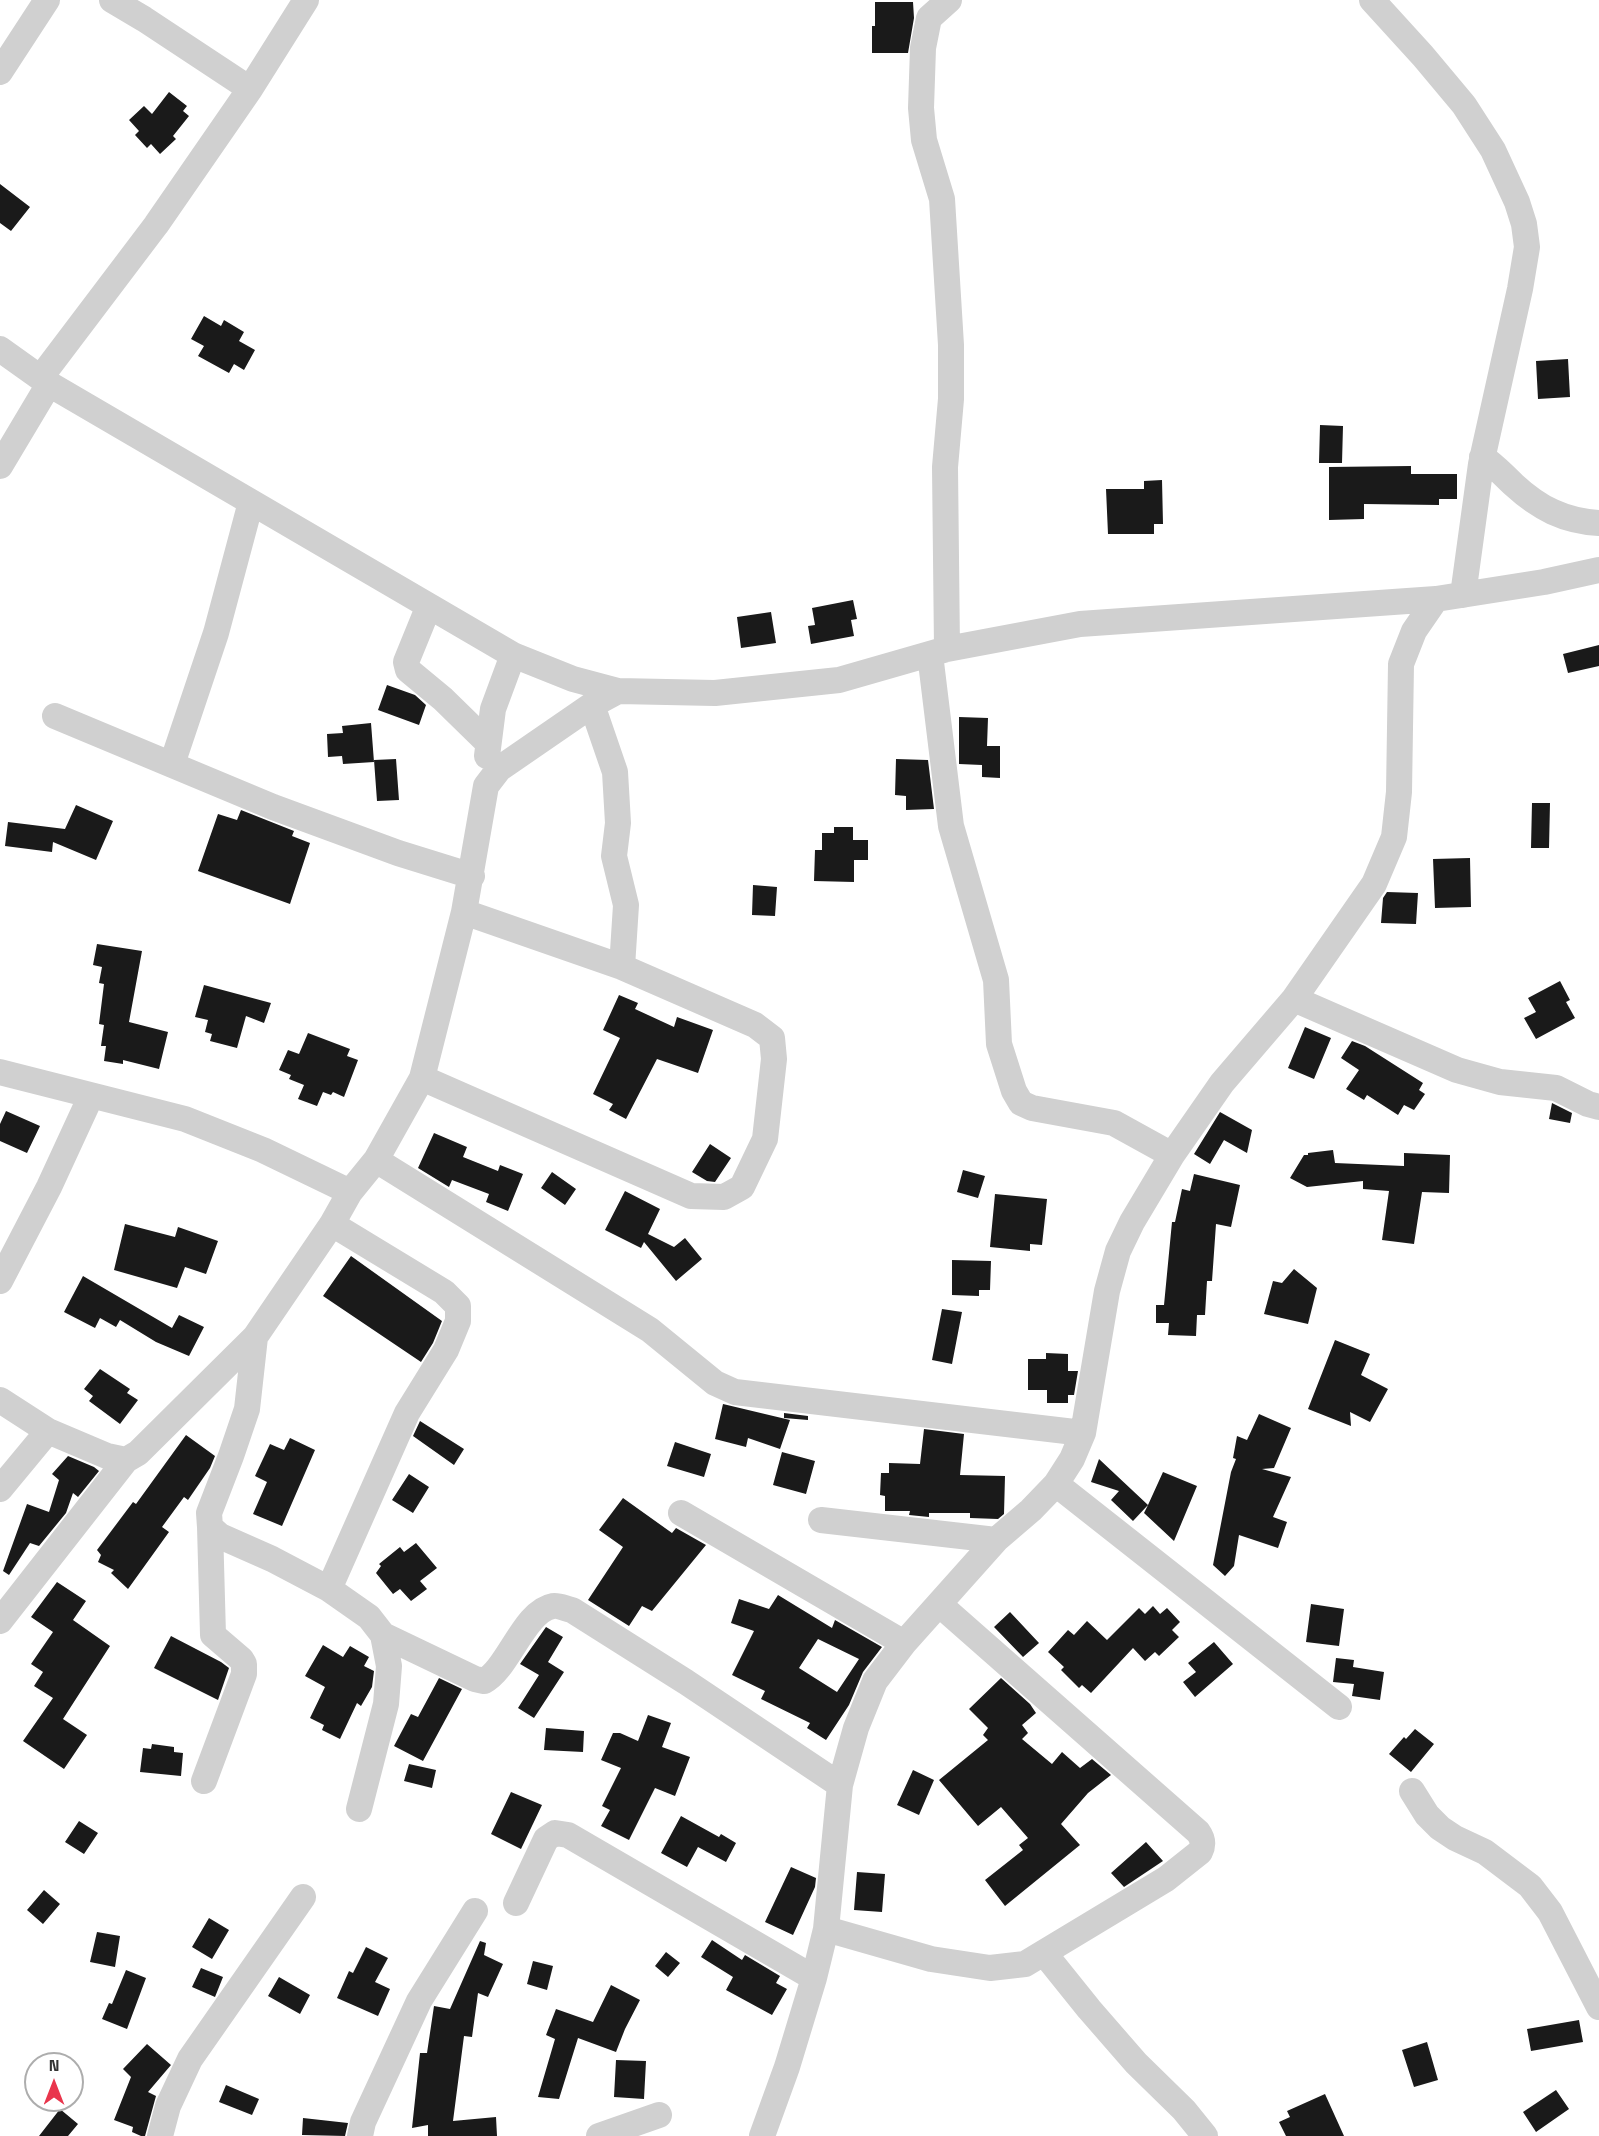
<!DOCTYPE html>
<html>
<head>
<meta charset="utf-8">
<style>
  body { margin:0 }
  #map { position:relative; width:1599px; height:2136px; overflow:hidden; background:#fff; font-family:"Space Grotesk",sans-serif }
  canvas { display:block }
  .north { position:absolute; left:24px; top:2052px; width:60px; height:60px; box-sizing:border-box; background:#fff; border:2px solid #adadad; border-radius:50%; rotate:0deg; font-size:16px; font-weight:700; line-height:24px; text-align:center; color:#333 }
  .north::after { content:''; display:block; margin:auto; width:21px; height:27px; background:#e9354c; clip-path:polygon(50% 0,100% 100%,50% 72%,0 100%) }
</style>
</head>
<body>
<div id="map">
<canvas width="1599" height="2136"></canvas>
<div class="north">N</div>
</div>
<script>
const c = document.querySelector('canvas').getContext('2d');
c.lineJoin = 'round';
function paint(path, color) { c.fillStyle = color; c.fill(path, 'evenodd'); }
function trace(path, color, width, dash) { c.strokeStyle = color; c.lineWidth = width; c.lineCap = dash ? 'butt' : 'round'; c.setLineDash(dash || []); c.stroke(path); }
paint(new Path2D(`
  M 875,2 L 913,2 L 914,18 L 908,53 L 872,53 L 872,26 L 875,26 Z
  M 169,92 L 187,106 L 183,111 L 189,116 L 173,136 L 176,139 L 160,154 L 151,144 L 147,148 L 135,135 L 139,131 L 129,120 L 144,106 L 152,114 Z
  M 0,184 L 30,207 L 11,231 L 0,223 Z
  M 204,316 L 221,326 L 224,320 L 244,332 L 239,341 L 255,350 L 244,370 L 234,364 L 229,373 L 198,356 L 204,346 L 191,339 Z
  M 1568,359 L 1570,397 L 1538,399 L 1536,361 Z
  M 1320,425 L 1343,426 L 1342,463 L 1319,463 Z
  M 1411,466 L 1411,474 L 1457,474 L 1457,499 L 1439,499 L 1439,505 L 1364,504 L 1364,519 L 1329,520 L 1329,467 Z
  M 1162,480 L 1163,524 L 1154,524 L 1154,534 L 1108,534 L 1106,489 L 1144,489 L 1144,481 Z
  M 853,600 L 857,619 L 851,620 L 854,636 L 811,644 L 808,626 L 815,625 L 812,608 Z
  M 771,612 L 776,643 L 741,648 L 737,617 Z
  M 1599,645 L 1599,666 L 1568,673 L 1563,654 Z
  M 387,685 L 415,695 L 426,705 L 419,725 L 378,710 Z
  M 959,717 L 988,718 L 987,746 L 1000,746 L 1000,778 L 982,777 L 982,765 L 959,764 Z
  M 371,723 L 374,762 L 343,764 L 342,756 L 328,757 L 327,734 L 343,733 L 342,726 Z
  M 396,759 L 399,800 L 377,801 L 374,760 Z
  M 896,759 L 928,760 L 934,809 L 906,810 L 906,796 L 895,795 Z
  M 1532,803 L 1550,803 L 1549,848 L 1531,848 Z
  M 76,805 L 113,821 L 96,860 L 53,842 L 52,852 L 5,846 L 8,822 L 65,829 Z
  M 241,810 L 294,831 L 292,836 L 310,843 L 290,904 L 198,871 L 218,814 L 237,820 Z
  M 834,827 L 853,827 L 853,840 L 868,840 L 868,860 L 854,860 L 854,882 L 814,881 L 815,850 L 822,850 L 822,833 L 834,833 Z
  M 1470,858 L 1471,907 L 1435,908 L 1433,859 Z
  M 753,885 L 777,887 L 775,916 L 752,915 Z
  M 1387,892 L 1418,893 L 1416,924 L 1381,923 L 1383,898 Z
  M 97,944 L 142,951 L 129,1022 L 168,1032 L 159,1069 L 123,1060 L 123,1064 L 104,1061 L 106,1046 L 101,1046 L 104,1025 L 99,1024 L 104,984 L 99,983 L 102,967 L 93,965 Z
  M 1560,981 L 1570,1000 L 1566,1002 L 1575,1018 L 1536,1039 L 1524,1018 L 1536,1012 L 1528,998 Z
  M 204,985 L 271,1003 L 264,1023 L 246,1016 L 237,1048 L 210,1041 L 212,1034 L 205,1032 L 208,1020 L 195,1017 Z
  M 619,995 L 638,1003 L 635,1009 L 674,1027 L 677,1017 L 713,1030 L 698,1073 L 657,1059 L 626,1119 L 609,1110 L 613,1104 L 593,1094 L 620,1038 L 603,1030 Z
  M 1305,1027 L 1331,1038 L 1314,1079 L 1288,1068 Z
  M 308,1033 L 350,1049 L 347,1056 L 358,1060 L 344,1097 L 333,1092 L 331,1095 L 323,1092 L 317,1106 L 298,1099 L 304,1085 L 289,1079 L 291,1075 L 279,1070 L 288,1050 L 299,1054 Z
  M 1352,1041 L 1365,1046 L 1423,1083 L 1419,1090 L 1425,1094 L 1414,1110 L 1404,1105 L 1398,1115 L 1367,1095 L 1364,1100 L 1346,1089 L 1359,1070 L 1341,1058 Z
  M 1552,1103 L 1572,1113 L 1570,1123 L 1549,1119 Z
  M 6,1111 L 40,1126 L 27,1153 L 0,1141 L 0,1124 Z
  M 1220,1112 L 1252,1130 L 1247,1153 L 1224,1140 L 1210,1164 L 1194,1154 Z
  M 434,1133 L 467,1147 L 463,1157 L 498,1171 L 500,1165 L 523,1174 L 508,1211 L 486,1202 L 489,1194 L 452,1180 L 449,1187 L 418,1168 Z
  M 710,1144 L 731,1158 L 715,1182 L 707,1181 L 692,1172 Z
  M 1333,1150 L 1335,1163 L 1404,1166 L 1404,1153 L 1450,1155 L 1449,1193 L 1422,1192 L 1414,1244 L 1382,1240 L 1389,1191 L 1363,1189 L 1363,1181 L 1307,1187 L 1290,1178 L 1304,1155 L 1308,1155 L 1308,1153 Z
  M 963,1170 L 985,1176 L 978,1198 L 957,1192 Z
  M 552,1172 L 576,1189 L 565,1205 L 541,1188 Z
  M 1194,1174 L 1240,1185 L 1231,1227 L 1216,1224 L 1212,1281 L 1207,1281 L 1205,1315 L 1197,1315 L 1196,1336 L 1168,1335 L 1169,1323 L 1156,1323 L 1156,1305 L 1164,1305 L 1172,1222 L 1175,1222 L 1182,1189 L 1190,1191 Z
  M 625,1191 L 660,1209 L 648,1234 L 674,1247 L 685,1238 L 702,1259 L 676,1281 L 644,1242 L 641,1248 L 605,1230 Z
  M 995,1194 L 1047,1199 L 1042,1245 L 1030,1244 L 1030,1251 L 990,1247 Z
  M 125,1224 L 175,1237 L 178,1227 L 218,1241 L 206,1274 L 185,1267 L 177,1288 L 114,1270 Z
  M 351,1256 L 442,1321 L 433,1343 L 421,1362 L 323,1296 Z
  M 952,1260 L 991,1261 L 990,1290 L 979,1290 L 979,1296 L 952,1295 Z
  M 1294,1269 L 1317,1288 L 1308,1324 L 1264,1314 L 1273,1281 L 1282,1283 Z
  M 83,1276 L 172,1328 L 179,1315 L 204,1327 L 189,1356 L 156,1342 L 120,1320 L 116,1327 L 100,1318 L 95,1328 L 64,1312 Z
  M 942,1309 L 962,1312 L 952,1364 L 932,1360 Z
  M 1335,1340 L 1370,1354 L 1361,1375 L 1388,1389 L 1370,1422 L 1350,1412 L 1351,1426 L 1308,1409 Z
  M 1046,1353 L 1068,1354 L 1068,1371 L 1078,1371 L 1074,1395 L 1068,1395 L 1068,1403 L 1047,1403 L 1047,1390 L 1028,1390 L 1028,1359 L 1046,1359 Z
  M 100,1369 L 130,1389 L 127,1393 L 138,1400 L 120,1424 L 89,1401 L 93,1396 L 84,1389 Z
  M 723,1404 L 790,1420 L 780,1449 L 748,1438 L 746,1447 L 715,1439 Z
  M 784,1413 L 808,1416 L 808,1420 L 784,1418 Z
  M 1259,1414 L 1291,1428 L 1274,1468 L 1262,1469 L 1291,1477 L 1273,1517 L 1287,1522 L 1278,1548 L 1239,1535 L 1234,1566 L 1225,1576 L 1213,1565 L 1231,1472 L 1236,1459 L 1233,1458 L 1237,1436 L 1247,1440 Z
  M 420,1421 L 464,1449 L 454,1465 L 413,1436 Z
  M 924,1429 L 964,1434 L 960,1475 L 1005,1476 L 1004,1514 L 998,1519 L 970,1518 L 970,1513 L 929,1513 L 929,1517 L 909,1515 L 910,1511 L 885,1511 L 885,1496 L 880,1495 L 881,1473 L 889,1473 L 889,1463 L 920,1464 Z
  M 186,1435 L 215,1456 L 210,1468 L 188,1500 L 184,1497 L 162,1527 L 169,1532 L 128,1589 L 111,1573 L 114,1570 L 98,1562 L 101,1555 L 97,1550 L 133,1502 L 136,1504 Z
  M 290,1438 L 315,1450 L 282,1526 L 253,1514 L 267,1482 L 255,1476 L 270,1444 L 284,1450 Z
  M 675,1442 L 711,1454 L 704,1477 L 667,1466 Z
  M 782,1452 L 815,1461 L 806,1494 L 773,1485 Z
  M 68,1456 L 94,1467 L 99,1471 L 78,1497 L 73,1493 L 66,1513 L 39,1546 L 30,1543 L 9,1575 L 3,1571 L 27,1504 L 49,1512 L 59,1480 L 52,1474 Z
  M 1099,1459 L 1148,1505 L 1163,1472 L 1197,1486 L 1174,1541 L 1144,1513 L 1148,1505 L 1133,1521 L 1111,1500 L 1119,1491 L 1091,1482 Z
  M 409,1474 L 429,1487 L 413,1513 L 392,1500 Z
  M 623,1498 L 672,1533 L 676,1528 L 706,1545 L 652,1611 L 642,1606 L 629,1626 L 588,1600 L 623,1547 L 599,1530 Z
  M 416,1543 L 437,1568 L 420,1581 L 427,1589 L 411,1601 L 400,1589 L 393,1594 L 376,1573 L 381,1566 L 379,1564 L 400,1547 L 404,1552 Z
  M 57,1582 L 86,1601 L 73,1620 L 110,1646 L 63,1719 L 87,1735 L 64,1769 L 23,1741 L 53,1698 L 34,1686 L 43,1672 L 31,1664 L 53,1632 L 31,1617 Z
  M 778,1595 L 832,1628 L 835,1620 L 882,1647 L 863,1672 L 849,1705 L 826,1740 L 807,1728 L 810,1723 L 761,1699 L 765,1691 L 732,1675 L 754,1631 L 731,1623 L 739,1599 L 769,1609 ZM 818,1639 L 859,1659 L 837,1692 L 799,1668 Z
  M 1311,1604 L 1344,1609 L 1339,1646 L 1306,1642 Z
  M 1153,1606 L 1160,1614 L 1167,1608 L 1180,1622 L 1172,1630 L 1179,1637 L 1159,1656 L 1155,1652 L 1145,1661 L 1133,1648 L 1091,1693 L 1082,1685 L 1079,1688 L 1061,1670 L 1064,1667 L 1048,1652 L 1068,1630 L 1074,1635 L 1087,1621 L 1107,1640 L 1139,1608 L 1145,1614 Z
  M 1010,1612 L 1039,1643 L 1023,1657 L 994,1627 Z
  M 546,1627 L 563,1637 L 548,1662 L 564,1672 L 534,1718 L 518,1708 L 539,1675 L 520,1664 Z
  M 171,1636 L 221,1662 L 229,1668 L 218,1700 L 154,1668 Z
  M 1214,1642 L 1233,1664 L 1195,1697 L 1183,1682 L 1196,1672 L 1188,1663 Z
  M 323,1645 L 343,1657 L 350,1646 L 369,1657 L 364,1666 L 374,1671 L 372,1687 L 361,1706 L 357,1703 L 340,1739 L 322,1730 L 324,1725 L 310,1718 L 325,1687 L 305,1676 Z
  M 1336,1658 L 1354,1660 L 1353,1667 L 1384,1672 L 1380,1700 L 1352,1696 L 1354,1684 L 1333,1682 Z
  M 439,1678 L 462,1689 L 423,1761 L 394,1746 L 411,1714 L 418,1717 Z
  M 1001,1678 L 1030,1704 L 1036,1713 L 1022,1725 L 1028,1733 L 1022,1739 L 1052,1764 L 1062,1752 L 1080,1768 L 1092,1759 L 1111,1775 L 1088,1793 L 1061,1824 L 1080,1845 L 1005,1906 L 985,1880 L 1023,1850 L 1019,1845 L 1028,1838 L 1001,1807 L 978,1826 L 939,1780 L 988,1740 L 983,1735 L 988,1728 L 969,1709 Z
  M 648,1715 L 671,1723 L 662,1747 L 690,1757 L 675,1796 L 655,1788 L 629,1840 L 601,1826 L 610,1810 L 602,1806 L 621,1768 L 601,1760 L 613,1733 L 620,1733 L 638,1741 Z
  M 546,1728 L 584,1731 L 583,1752 L 544,1750 Z
  M 1415,1729 L 1434,1744 L 1411,1772 L 1389,1754 L 1404,1737 L 1406,1739 Z
  M 152,1744 L 174,1747 L 174,1752 L 183,1753 L 181,1776 L 140,1772 L 143,1748 L 151,1749 Z
  M 409,1764 L 436,1770 L 432,1788 L 404,1781 Z
  M 913,1770 L 934,1780 L 919,1815 L 897,1805 Z
  M 511,1792 L 542,1805 L 521,1849 L 491,1834 Z
  M 681,1816 L 719,1837 L 721,1834 L 736,1843 L 726,1862 L 698,1847 L 687,1867 L 661,1853 Z
  M 79,1821 L 98,1833 L 84,1854 L 65,1842 Z
  M 1146,1842 L 1163,1861 L 1124,1887 L 1111,1873 Z
  M 791,1867 L 816,1878 L 815,1887 L 793,1935 L 765,1922 Z
  M 857,1872 L 885,1874 L 882,1912 L 854,1910 Z
  M 44,1890 L 60,1904 L 43,1924 L 27,1910 Z
  M 209,1918 L 229,1930 L 212,1959 L 192,1947 Z
  M 97,1932 L 120,1936 L 115,1967 L 90,1962 Z
  M 712,1940 L 742,1960 L 745,1955 L 780,1976 L 776,1983 L 787,1989 L 772,2015 L 726,1990 L 733,1977 L 701,1957 Z
  M 480,1941 L 486,1943 L 484,1955 L 503,1964 L 488,1997 L 478,1993 L 472,2037 L 464,2036 L 453,2121 L 496,2117 L 497,2136 L 428,2136 L 428,2125 L 412,2128 L 420,2053 L 427,2053 L 434,2006 L 450,2009 Z
  M 366,1947 L 388,1958 L 375,1982 L 390,1989 L 378,2016 L 337,1998 L 349,1971 L 353,1973 Z
  M 666,1952 L 680,1963 L 668,1977 L 655,1966 Z
  M 533,1961 L 553,1966 L 547,1990 L 527,1984 Z
  M 201,1968 L 223,1977 L 215,1997 L 192,1987 Z
  M 126,1970 L 146,1978 L 127,2029 L 102,2019 L 109,2003 L 112,2004 Z
  M 279,1977 L 310,1995 L 300,2014 L 268,1996 Z
  M 611,1985 L 640,2000 L 625,2029 L 616,2052 L 578,2038 L 559,2099 L 538,2097 L 555,2039 L 546,2035 L 556,2009 L 593,2022 Z
  M 1579,2020 L 1583,2042 L 1531,2051 L 1527,2029 Z
  M 1427,2042 L 1438,2080 L 1414,2087 L 1402,2050 Z
  M 147,2044 L 171,2065 L 148,2092 L 156,2096 L 145,2136 L 141,2136 L 132,2132 L 133,2127 L 114,2120 L 131,2077 L 123,2069 Z
  M 616,2060 L 646,2061 L 644,2099 L 614,2097 Z
  M 226,2085 L 259,2099 L 252,2115 L 219,2102 Z
  M 1556,2090 L 1569,2109 L 1536,2132 L 1523,2112 Z
  M 1325,2094 L 1344,2136 L 1286,2136 L 1279,2122 L 1290,2117 L 1287,2111 Z
  M 60,2109 L 78,2124 L 68,2136 L 39,2136 Z
  M 303,2118 L 348,2123 L 345,2136 L 302,2135 Z`), '#1a1a1a');
trace(new Path2D(`
  M 112,0 L 144,19 L 250,89
  M 1372,0 L 1423,56 L 1464,105 L 1493,150 L 1517,202 L 1524,224 L 1527,247 L 1520,289 L 1481,464 L 1463,595
  M 0,72 L 47,0
  M 0,349 L 49,384 L 513,655 L 573,679 L 618,691 L 715,693 L 839,680 L 947,649 L 1080,624 L 1436,599 L 1544,582 L 1599,570
  M 41,377 L 156,225 L 250,89 L 306,0
  M 1482,457 C 1495,465 1503,475 1514,485 C 1539,508 1564,521 1599,523
  M 0,466 L 49,384
  M 428,608 L 406,662 L 408,670 L 443,699 L 488,743
  M 947,649 L 945,467 L 951,399 L 951,345 L 942,199 L 924,140 L 921,108 L 923,48 L 929,18 L 949,0
  M 930,654 L 951,826 L 996,980 L 999,1044 L 1014,1091 L 1021,1103 L 1032,1108 L 1114,1123 L 1172,1155
  M 592,705 L 615,772 L 618,823 L 614,856 L 626,905 L 622,967
  M 55,716 L 273,807 L 398,853 L 472,876
  M 487,756 L 493,709 L 513,655
  M 172,764 L 216,633 L 251,502
  M 1294,999 L 1457,1070 L 1500,1082 L 1556,1088 L 1588,1104 L 1599,1107
  M 0,1072 L 185,1119 L 263,1150 L 350,1192
  M 422,1078 L 691,1196 L 724,1197 L 742,1187 L 765,1139 L 774,1059 L 772,1038 L 755,1025 L 622,967 L 464,912
  M 376,1160 L 650,1330 L 715,1383 L 735,1392 L 1083,1433
  M 0,1281 L 49,1187 L 91,1096
  M 255,1337 L 247,1409 L 231,1456 L 209,1513 L 210,1527 L 220,1536 L 272,1559 L 329,1589 L 369,1617 L 383,1635 L 475,1679 L 484,1681 C 508,1669 524,1611 553,1606 C 559,1605 566,1609 572,1610 L 686,1682 L 840,1785
  M 0,1400 L 48,1431 L 107,1456 L 126,1460 L 138,1453 L 255,1337 L 332,1224 L 350,1192 L 376,1160 L 422,1078 L 464,912 L 486,786 L 499,769 L 592,705 L 618,691
  M 1056,1484 L 1339,1707
  M 0,1489 L 48,1431
  M 681,1513 L 904,1643
  M 821,1520 L 996,1540
  M 329,1589 L 407,1413 L 446,1350 L 458,1321 L 458,1306 L 444,1292 L 332,1224
  M 0,1621 L 126,1460
  M 204,1781 L 244,1674 L 244,1664 L 241,1659 L 213,1635 L 210,1527
  M 1412,1791 L 1427,1815 L 1440,1828 L 1455,1838 L 1485,1852 L 1530,1886 L 1550,1912 L 1599,2007
  M 359,1809 L 386,1704 L 389,1666 L 383,1635
  M 516,1903 L 546,1839 L 555,1833 L 568,1835 L 814,1978
  M 826,1929 L 931,1959 L 990,1968 L 1025,1964 L 1166,1879 L 1200,1852 C 1204,1844 1203,1839 1198,1832 L 939,1604
  M 1044,1953 L 1089,2009 L 1136,2063 L 1184,2110 L 1205,2136
  M 160,2136 L 168,2106 L 190,2059 L 303,1897
  M 360,2136 L 363,2122 L 419,2001 L 475,1911
  M 599,2136 L 659,2115
  M 762,2136 L 787,2067 L 814,1978 L 826,1929 L 840,1785 L 856,1728 L 875,1681 L 904,1643 L 996,1540 L 1031,1510 L 1056,1484 L 1072,1459 L 1083,1433 L 1107,1291 L 1118,1251 L 1132,1222 L 1172,1155 L 1222,1083 L 1294,999 L 1374,884 L 1394,837 L 1399,792 L 1401,664 L 1414,631 L 1436,599`), '#d0d0d0', 26);
</script>
</body>
</html>
